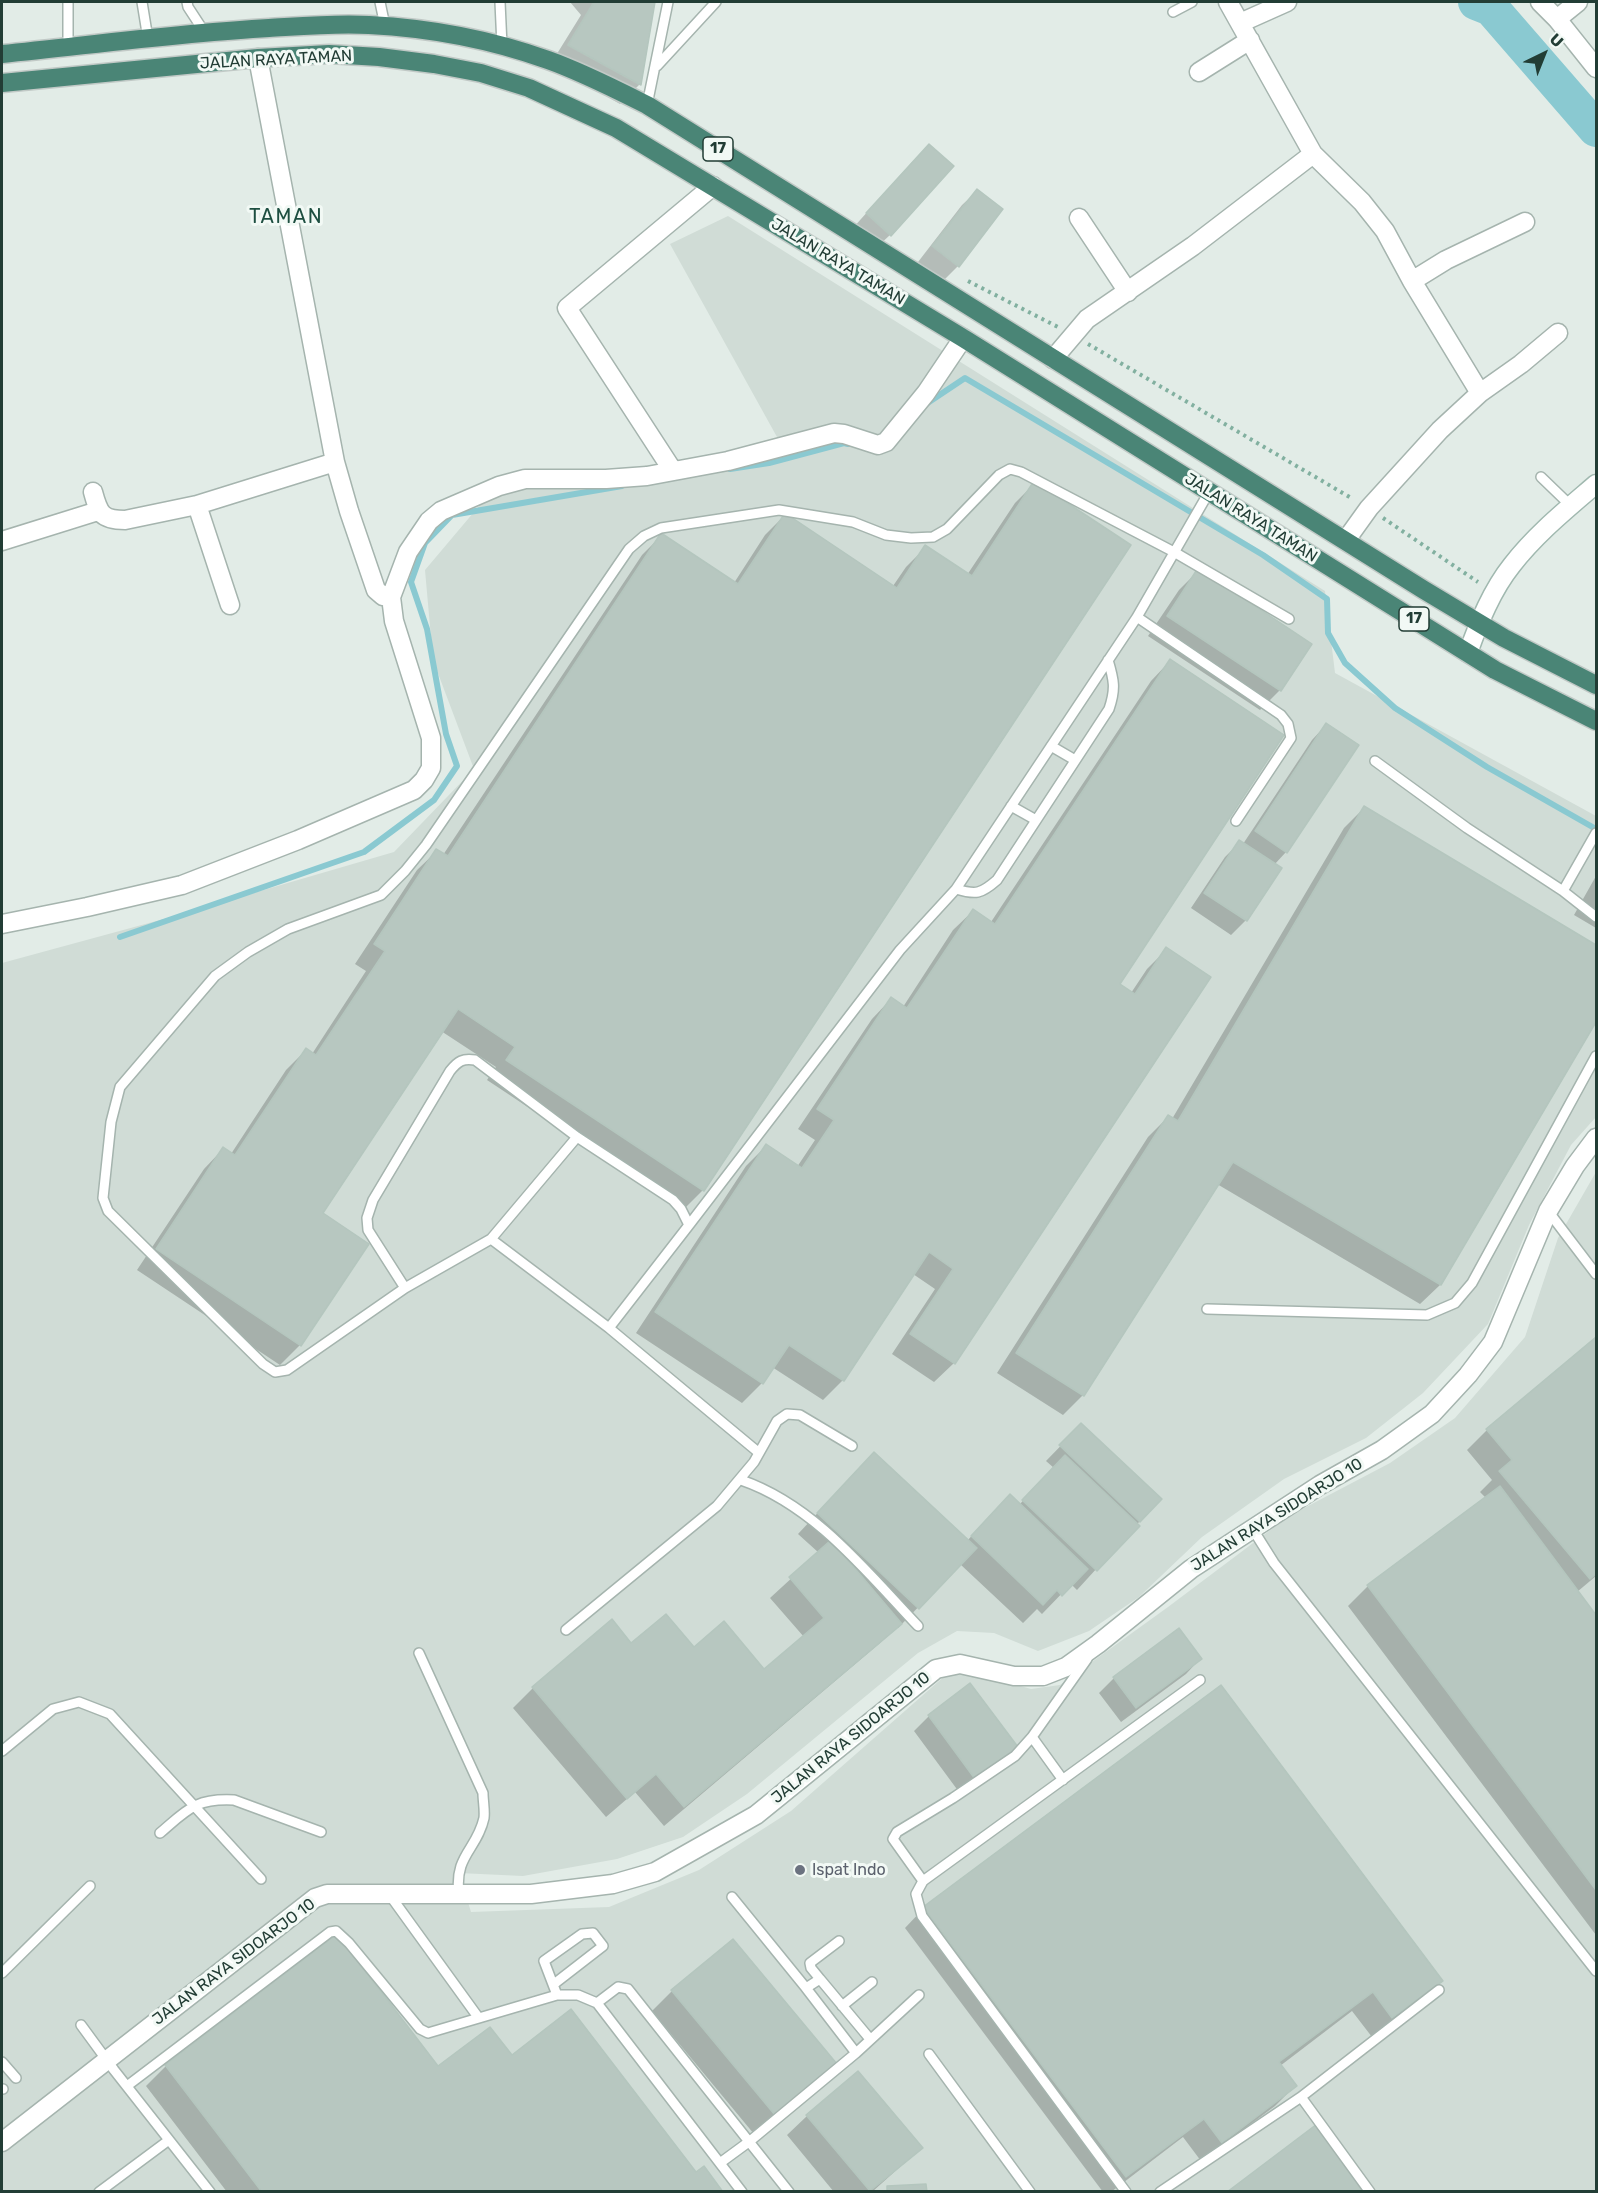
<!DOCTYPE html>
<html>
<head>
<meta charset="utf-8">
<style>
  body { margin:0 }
  #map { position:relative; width:1598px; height:2193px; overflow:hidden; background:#e2ece7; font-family:Rubik,sans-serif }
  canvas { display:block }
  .frame { position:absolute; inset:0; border:3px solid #223d35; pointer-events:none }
  .north { position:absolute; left:1514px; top:24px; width:60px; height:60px; -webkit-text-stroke:4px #f2f9f5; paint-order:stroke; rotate:43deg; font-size:16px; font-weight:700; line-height:24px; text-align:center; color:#223d35 }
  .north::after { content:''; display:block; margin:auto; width:21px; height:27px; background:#223d35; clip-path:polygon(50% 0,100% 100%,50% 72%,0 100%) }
</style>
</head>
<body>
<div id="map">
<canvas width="1598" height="2193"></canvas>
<div class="frame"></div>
<div class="north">U</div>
</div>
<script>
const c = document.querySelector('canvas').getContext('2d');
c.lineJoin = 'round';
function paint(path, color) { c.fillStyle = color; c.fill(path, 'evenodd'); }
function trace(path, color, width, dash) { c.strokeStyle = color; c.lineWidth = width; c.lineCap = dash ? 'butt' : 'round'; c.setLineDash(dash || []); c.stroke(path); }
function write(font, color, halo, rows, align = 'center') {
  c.font = font + ' Rubik,sans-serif'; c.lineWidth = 6; c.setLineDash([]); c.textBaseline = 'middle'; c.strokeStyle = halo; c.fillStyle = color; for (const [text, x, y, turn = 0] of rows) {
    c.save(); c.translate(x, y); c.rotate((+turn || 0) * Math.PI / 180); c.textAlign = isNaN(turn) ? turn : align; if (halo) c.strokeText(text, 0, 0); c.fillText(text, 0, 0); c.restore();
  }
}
paint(new Path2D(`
  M 728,216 L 1325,591 L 1335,673 L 1596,816 L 1596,1117 L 1571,1145 L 1529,1225 L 1488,1324 L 1423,1393 L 1366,1438 L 1284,1479 L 1202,1537 L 1139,1597 L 1089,1631 L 1038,1651 L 994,1633 L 957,1631 L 918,1653 L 747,1794 L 683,1837 L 617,1859 L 523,1876 L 459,1873 L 471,1912 L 609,1907 L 699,1870 L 791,1811 L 947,1674 L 968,1671 L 1031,1689 L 1060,1685 L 1168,1607 L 1289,1516 L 1390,1463 L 1455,1418 L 1525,1337 L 1558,1238 L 1596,1172 L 1596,2191 L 2,2192 L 2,963 L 171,917 L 394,852 L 474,769 L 433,660 L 425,570 L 490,493 L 782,446 L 670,244 Z`), '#d0dcd6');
paint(new Path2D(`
  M 570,2 L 654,2 L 640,84 L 620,104 L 550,65 L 581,15 Z
  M 914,160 L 890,235 L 875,249 L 852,229 Z
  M 977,191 L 1001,210 L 958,266 L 943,281 L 918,262 L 962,205 Z
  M 1035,483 L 703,1190 L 683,1210 L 487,1080 L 496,1067 L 441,1031 L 320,1214 L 300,1345 L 280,1365 L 137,1270 L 204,1169 L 223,1149 L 231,1154 L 286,1070 L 306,1050 L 312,1054 L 366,971 L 355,964 L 417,870 L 437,851 L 443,855 L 642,555 L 662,535 L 734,583 L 765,535 L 785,515 L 893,586 L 906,567 L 926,547 L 967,575 L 1015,503 Z
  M 1199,570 L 1310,644 L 1280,690 L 1260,710 L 1148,636 L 1179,590 Z
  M 1170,661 L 1118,985 L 1131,993 L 1147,969 L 1167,949 L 954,1363 L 934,1382 L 892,1354 L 935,1289 L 913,1274 L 843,1380 L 823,1400 L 772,1367 L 762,1383 L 742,1403 L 636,1333 L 746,1166 L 766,1146 L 797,1167 L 815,1140 L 798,1129 L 872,1019 L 891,999 L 903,1007 L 953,930 L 973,911 L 991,922 L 1151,681 Z
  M 1326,725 L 1286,852 L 1274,865 L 1246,920 L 1231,935 L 1191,908 L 1225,857 L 1240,842 L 1243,844 L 1312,740 Z
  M 1364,808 L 1596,946 L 1596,1019 L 1440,1285 L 1420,1304 L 1217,1184 L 1083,1395 L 1063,1415 L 997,1373 L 1148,1137 L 1168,1117 L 1172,1119 L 1344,828 Z
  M 1596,876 L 1596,928 L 1574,915 Z
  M 1596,1339 L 1596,1576 L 1577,1592 L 1596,1617 L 1596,1935 L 1348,1606 L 1368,1586 L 1486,1498 L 1480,1492 L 1492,1480 L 1467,1450 L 1487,1430 Z
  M 1081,1425 L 1160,1499 L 1077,1590 L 1071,1584 L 1042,1614 L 1037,1609 L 1023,1623 L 960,1564 L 898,1628 L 897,1627 L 880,1643 L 664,1826 L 635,1792 L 606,1817 L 513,1708 L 533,1688 L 611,1622 L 631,1645 L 694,1649 L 764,1671 L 804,1637 L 770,1598 L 819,1553 L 798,1534 L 855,1473 L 967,1541 L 990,1516 L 1019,1505 L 1054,1468 L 1046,1461 Z
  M 1200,1659 L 1186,1674 L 1121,1722 L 1099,1693 L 1114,1678 Z
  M 970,1686 L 1016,1747 L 1001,1761 L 959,1792 L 914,1731 L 929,1716 Z
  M 924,1908 L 1441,1981 L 1421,2000 L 1372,2037 L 1352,2011 L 1280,2066 L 1295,2086 L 1275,2106 L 1201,2161 L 1183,2137 L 1111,2192 L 1103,2192 L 905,1928 Z
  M 672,1991 L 835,2064 L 754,2134 L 652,2011 Z
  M 512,2057 L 721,2192 L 227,2192 L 146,2086 L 166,2066 L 438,2068 Z
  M 807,2116 L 921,2148 L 872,2192 L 834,2192 L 787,2135 Z`), '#0003');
trace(new Path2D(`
  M 926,404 L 965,378 L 1263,555 L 1327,599 L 1328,633 L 1345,663 L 1395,708 L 1487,767 L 1596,829
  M 730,469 L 769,463 L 844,443 L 848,444
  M 120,937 L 364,852 L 434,800 L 457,766 L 446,734 L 427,629 L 411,582 L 425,543 L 452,515 L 622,486`), '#8ac9d1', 6);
trace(new Path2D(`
  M 1476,2 L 1491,8 L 1596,129`), '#8ac9d1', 36);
const building = new Path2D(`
  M 594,2 L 655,2 L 641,85 L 568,45 Z
  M 929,144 L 954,166 L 891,236 L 866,213 Z
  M 977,189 L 1003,209 L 959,267 L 932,246 Z
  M 1034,481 L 1131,545 L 704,1191 L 506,1060 L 515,1047 L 458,1009 L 323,1213 L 369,1244 L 301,1346 L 156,1249 L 223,1147 L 235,1155 L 306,1048 L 316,1055 L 385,951 L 374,944 L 436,849 L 448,856 L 661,533 L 738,584 L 785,513 L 897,588 L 925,545 L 972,576 Z
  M 1198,568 L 1312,644 L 1281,691 L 1167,616 Z
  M 1170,659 L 1284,735 L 1120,984 L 1135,994 L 1166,947 L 1211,977 L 955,1364 L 910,1334 L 953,1269 L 929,1252 L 844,1381 L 789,1345 L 763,1384 L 655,1312 L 766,1144 L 802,1168 L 834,1120 L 817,1109 L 891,997 L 907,1008 L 973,909 L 995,924 Z
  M 1326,723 L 1359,745 L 1287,853 L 1255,831 Z
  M 1364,806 L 1596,945 L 1596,1022 L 1441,1285 L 1233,1162 L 1084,1396 L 1016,1353 L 1168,1115 L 1178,1121 Z
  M 1239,840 L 1282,868 L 1247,921 L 1204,893 Z
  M 1596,1337 L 1596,1574 L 1590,1579 L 1499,1471 L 1512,1460 L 1486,1429 Z
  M 1081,1423 L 1162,1499 L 1140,1522 L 1059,1445 Z
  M 874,1452 L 977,1548 L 919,1609 L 817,1513 Z
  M 1065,1455 L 1140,1526 L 1097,1571 L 1022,1500 Z
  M 1500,1486 L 1596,1615 L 1596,1890 L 1367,1585 Z
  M 1010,1494 L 1088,1569 L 1062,1596 L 1057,1590 L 1043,1605 L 971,1536 Z
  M 831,1540 L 902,1624 L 684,1807 L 656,1774 L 627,1799 L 532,1687 L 612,1619 L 631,1643 L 666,1614 L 694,1647 L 724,1621 L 764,1669 L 824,1618 L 789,1577 Z
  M 1179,1628 L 1202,1659 L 1136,1708 L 1113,1677 Z
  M 970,1683 L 1018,1747 L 975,1779 L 928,1715 Z
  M 1221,1685 L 1443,1981 L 1392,2018 L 1373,1992 L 1279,2062 L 1297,2086 L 1222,2143 L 1204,2119 L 1126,2177 L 923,1907 Z
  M 337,1934 L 438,2066 L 490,2027 L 512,2055 L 571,2009 L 696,2172 L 704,2166 L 723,2192 L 262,2192 L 165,2065 Z
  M 733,1939 L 837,2064 L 775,2115 L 671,1990 Z
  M 858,2071 L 923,2148 L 870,2191 L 806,2115 Z
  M 1317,2124 L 1367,2192 L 1227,2192 Z
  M 926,2184 L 927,2192 L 887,2192 L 887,2186 Z`);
paint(building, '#b7c7c0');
trace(building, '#b4c6be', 1.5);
const service = new Path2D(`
  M 142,2 L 148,39
  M 187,2 L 188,7 L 205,33
  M 380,2 L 385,26
  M 500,2 L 502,46
  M 1173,12 L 1192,2
  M 68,47 L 68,2
  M 657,66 L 716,2
  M 647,105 L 668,2
  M 1541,477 L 1571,506
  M 1137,617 L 1281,715 L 1288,724 L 1291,738 L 1236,821
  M 1051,746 L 1075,760
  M 1375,761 L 1467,828 L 1563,891 L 1596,833
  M 1011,806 L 1036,820
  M 956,889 C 976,895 981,894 997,880 L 1109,709 C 1116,689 1114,680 1108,660
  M 1563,891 L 1596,917
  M 577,1137 L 491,1239 L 405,1288 L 287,1370 L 275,1372 L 263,1364 L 108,1211 L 103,1198 L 111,1122 L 120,1087 L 215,976 L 248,952 L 288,929 L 381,895 L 405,871 L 426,845 L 629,549 L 644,536 L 661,528 L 779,510 L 853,522 L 886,535 L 911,538 L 933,537 L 947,529 L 999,475 L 1010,469 L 1021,472 L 1174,552 L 1289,619
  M 1548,1211 L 1596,1274
  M 689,1225 L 900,950 L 956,889 L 1137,617 L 1209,492
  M 491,1239 L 609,1328 L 758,1452
  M 405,1288 L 368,1230 L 367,1218 L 373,1200 L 450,1071 C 458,1061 463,1058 475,1060 L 577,1137 L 673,1200 L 681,1209 L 689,1225 L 609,1328
  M 1207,1309 L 1427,1315 L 1455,1303 L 1472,1283 L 1596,1056
  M 741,1480 C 814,1505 866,1571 918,1626
  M 1252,1528 L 1274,1563 L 1596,1971
  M 566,1630 L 717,1506 L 754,1462 L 777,1421 L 787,1414 L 800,1415 L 852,1446
  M 419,1653 L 483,1793 C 483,1801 485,1810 484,1818 C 477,1850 454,1855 459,1894
  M 1087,1659 L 1032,1737 L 1015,1756 L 953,1798 L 897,1832 L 893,1839 L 923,1881 L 916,1894 L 922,1916 L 1126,2192
  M 1032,1737 L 1063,1780
  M 2,1751 L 53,1709 L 79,1702 L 110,1714 L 261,1879
  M 160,1833 C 187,1810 195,1798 234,1800 L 321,1832
  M 923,1881 L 1200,1680
  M 389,1894 L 478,2017
  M 2,1973 L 90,1886
  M 820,1979 L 811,1968 L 810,1963 L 839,1941
  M 554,1984 L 603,1946 L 593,1933 L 582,1934 L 544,1961 L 557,1995
  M 806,1988 L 820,1979 L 870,2039
  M 597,2003 L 618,1987 L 628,1989 L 789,2192
  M 842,2006 L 872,1982
  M 81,2025 L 114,2070 L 210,2192
  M 856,2053 L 919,1995
  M 929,2054 L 1030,2192
  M 2,2062 L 16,2078
  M 127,2086 L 330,1932 L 336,1931 L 349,1943 L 420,2029 L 428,2033 L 557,1995 L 578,1995 L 597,2003 L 742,2192
  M 2,2089 L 3,2089
  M 720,2163 L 750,2141 L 856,2053 L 806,1988 L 732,1897
  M 99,2192 L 169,2140
  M 1160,2192 L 1301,2097
  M 1370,2192 L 1301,2097 L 1439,1990`);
const minor = new Path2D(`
  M 1228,2 L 1313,154 L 1362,202 L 1385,231 L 1412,281 L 1480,393
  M 1540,2 L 1557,19 L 1596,68
  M 1557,19 L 1578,2
  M 1240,23 L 1287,2
  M 258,58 L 335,462 L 349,511 L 376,590 L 383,596 L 391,597
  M 1199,72 L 1250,40
  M 1079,218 L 1128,292
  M 1412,281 L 1446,260 L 1525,222
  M 1053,359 L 1087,319 L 1193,246 L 1313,154
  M 673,471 L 567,308 L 713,186
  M 93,492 C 99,514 102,520 125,520 L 197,505 L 335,462
  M 197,505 L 230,605
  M 1346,540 L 1369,508 L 1440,430 L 1480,393 L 1521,364 L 1558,333
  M 2,541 L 98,511
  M 2,924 L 87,907 L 182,885 L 298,840 L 414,790 L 424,780 L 431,768 L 431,738 L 394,621 L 391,597 L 408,552 L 429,521 L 441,511 L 499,486 L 525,479 L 606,479 L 647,476 L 728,461 L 834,433 L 844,434 L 878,445 L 886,442 L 926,393 L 963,338`);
const tertiary = new Path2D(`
  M 2,2142 L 315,1898 L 327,1894 L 531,1894 L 613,1884 L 655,1872 L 756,1815 L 936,1669 L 960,1664 L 1014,1676 L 1043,1676 L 1066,1667 L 1098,1644 L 1191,1569 L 1320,1485 L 1382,1450 L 1432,1414 L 1468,1375 L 1493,1342 L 1548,1211 L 1575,1166 L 1596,1138`);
const secondary = new Path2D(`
  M 1468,653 C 1479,622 1492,590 1512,565 C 1536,534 1567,509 1596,484`);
const trunk = new Path2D(`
  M 2,54 C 91,45 180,33 269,28 C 302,26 336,23 369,25 C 429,28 492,40 548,60 C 582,72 615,89 647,105 L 1424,590 L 1504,638 L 1596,685
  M 2,83 L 258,58 L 329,54 L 379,57 L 434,64 L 481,73 L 529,88 L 616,128 L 963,338 L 1495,670 L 1596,721`);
trace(service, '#a5b4ae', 12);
trace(minor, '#a5b4ae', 21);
trace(tertiary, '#a5b4ae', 21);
trace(secondary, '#a0b8af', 21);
trace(trunk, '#c1c9c6', 21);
trace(new Path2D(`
  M 968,281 L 1058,327
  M 1088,344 L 1353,499
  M 1383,518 L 1478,582`), '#82b0a0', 4, [3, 4.5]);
trace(service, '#fff', 9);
trace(minor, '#fff', 18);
trace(tertiary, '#fff', 18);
trace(secondary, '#fff', 18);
trace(trunk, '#4a8576', 18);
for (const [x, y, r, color] of [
  [800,1870,6,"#6b7280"]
]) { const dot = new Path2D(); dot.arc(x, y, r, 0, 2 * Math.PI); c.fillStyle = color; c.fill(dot); trace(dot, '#f2f9f5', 2); }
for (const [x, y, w] of [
  [718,149,30],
  [1414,619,30]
]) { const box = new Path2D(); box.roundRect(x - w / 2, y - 12, w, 24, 4.5); c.fillStyle = '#f2f9f5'; c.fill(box); trace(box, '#223d35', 1.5); }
write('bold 15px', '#223d35', null, [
  ["17",718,149],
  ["17",1414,619]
]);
write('16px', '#223d35', '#f2f9f5', [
  ["JALAN RAYA TAMAN",276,60,-3],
  ["JALAN RAYA TAMAN",838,262,31],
  ["JALAN RAYA TAMAN",1251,518,32],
  ["JALAN RAYA SIDOARJO 10",1277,1515,-32],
  ["JALAN RAYA SIDOARJO 10",851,1738,-39],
  ["JALAN RAYA SIDOARJO 10",234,1962,-37]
]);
write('16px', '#5b616d', '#f2f9f5', [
  ["Ispat Indo",812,1870]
], 'left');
c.letterSpacing = '1.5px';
write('20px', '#1e4f41', '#f2f9f5', [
  ["TAMAN",286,217]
]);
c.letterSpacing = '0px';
</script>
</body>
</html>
